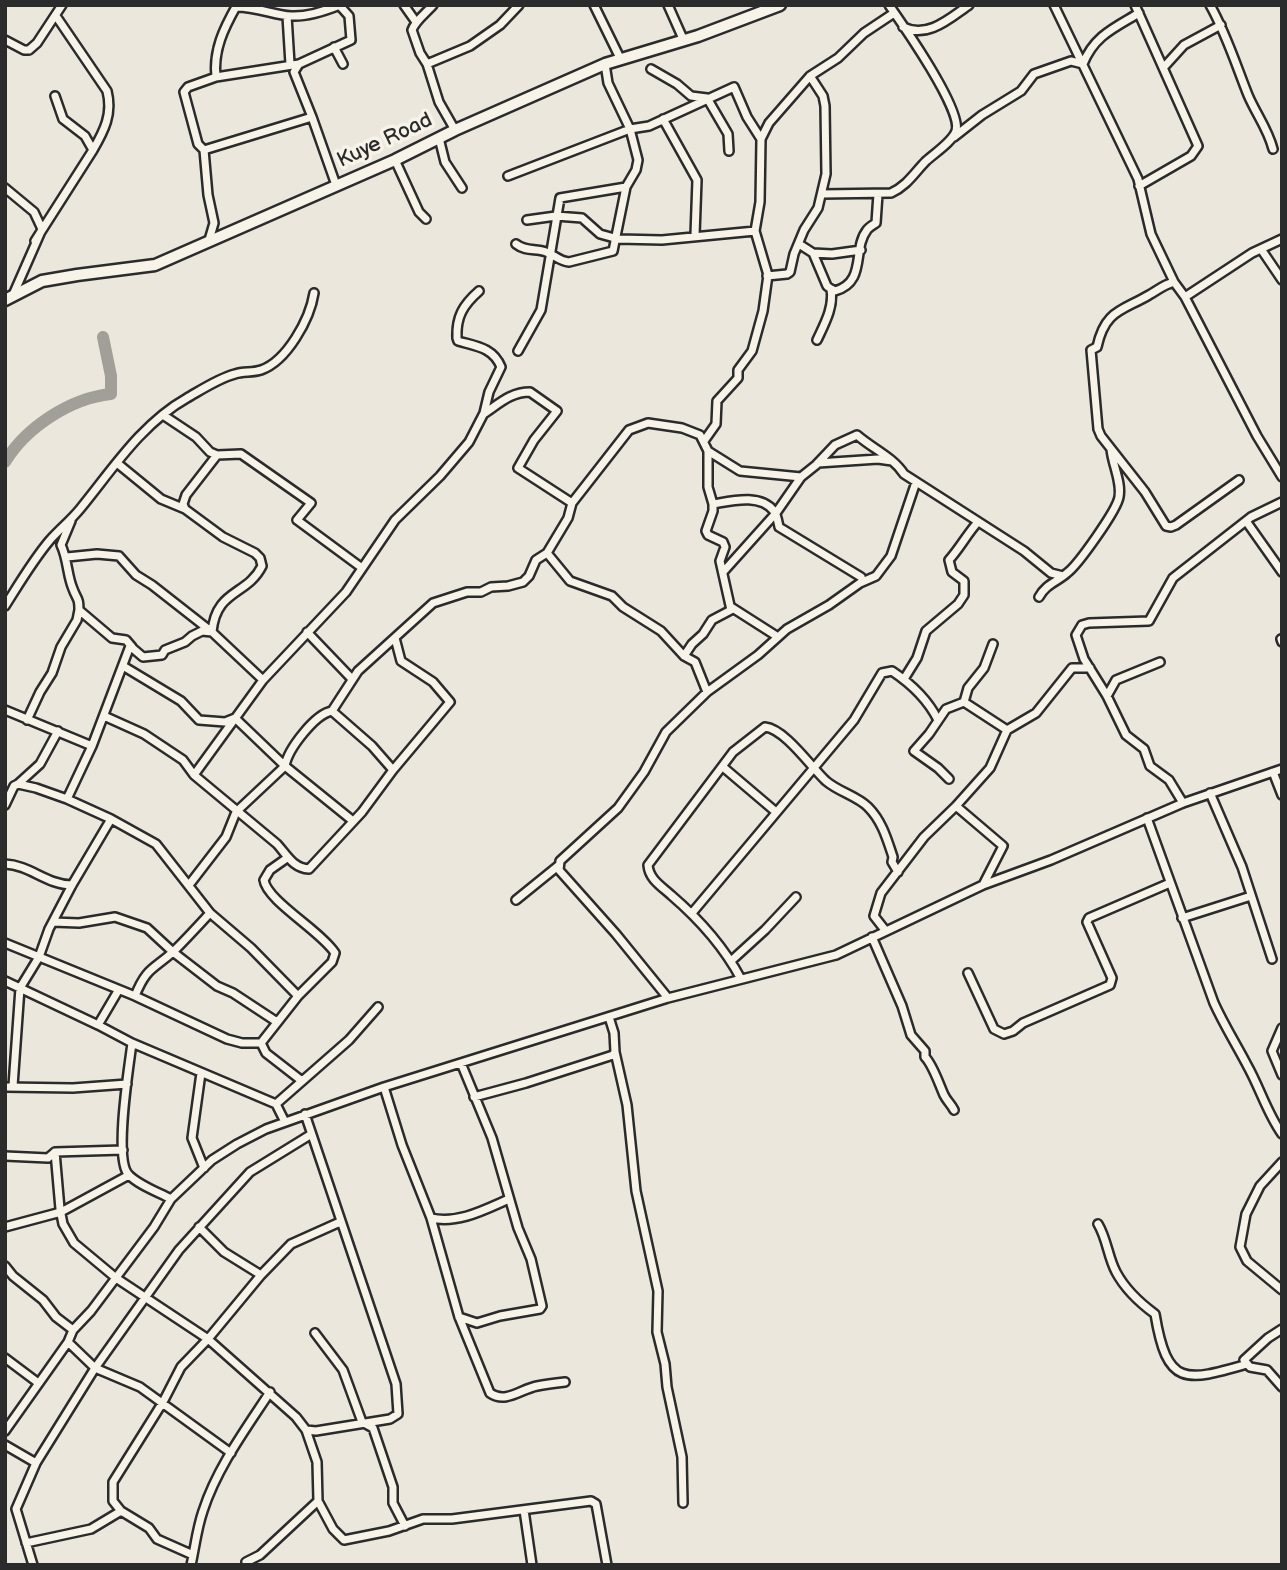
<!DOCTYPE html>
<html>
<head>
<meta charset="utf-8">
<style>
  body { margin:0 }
  #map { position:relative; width:1287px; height:1570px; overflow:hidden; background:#ebe7dd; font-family:"Balsamiq Sans",sans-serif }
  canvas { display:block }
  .frame { position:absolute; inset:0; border:7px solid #2b2b2b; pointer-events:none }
</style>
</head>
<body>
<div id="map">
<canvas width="1287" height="1570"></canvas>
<div class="frame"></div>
</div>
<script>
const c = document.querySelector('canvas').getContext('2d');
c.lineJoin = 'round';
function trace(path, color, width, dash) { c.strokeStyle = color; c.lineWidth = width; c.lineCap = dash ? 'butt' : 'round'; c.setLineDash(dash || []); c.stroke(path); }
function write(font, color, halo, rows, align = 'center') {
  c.font = font + ' "Balsamiq Sans",sans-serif'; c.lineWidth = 7; c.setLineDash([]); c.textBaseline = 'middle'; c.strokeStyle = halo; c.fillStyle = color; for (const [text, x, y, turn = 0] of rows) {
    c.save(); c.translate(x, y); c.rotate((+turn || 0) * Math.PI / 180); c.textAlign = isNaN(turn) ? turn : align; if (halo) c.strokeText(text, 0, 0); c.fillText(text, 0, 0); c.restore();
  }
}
trace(new Path2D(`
  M 84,1564 L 84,1565`), '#72716c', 2);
trace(new Path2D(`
  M 5,462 C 26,427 71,398 111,394 L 111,376 L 103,337`), '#a29f98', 12);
const minor = new Path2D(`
  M 404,5 L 416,22
  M 594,5 L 620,58
  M 668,5 L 684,41
  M 1054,5 L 1138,179 L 1151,234 L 1174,282 L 1185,297 L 1257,436 L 1282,477
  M 1135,5 L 1198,146 L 1191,156 L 1139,186
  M 1210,5 C 1226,33 1236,65 1248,95 C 1256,114 1268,129 1273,149
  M 236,7 C 258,7 273,15 291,16 C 308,17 325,11 340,5
  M 56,16 L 107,91 C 113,114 104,131 93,150
  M 287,16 L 290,64
  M 903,27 C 928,39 950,18 969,5
  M 5,40 L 24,50 L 29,50 L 37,43 L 62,5
  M 334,47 L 343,64
  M 299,64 L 294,72 L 312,117 L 336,185
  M 427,64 L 420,53 L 412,30 C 415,21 426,13 433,5
  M 1164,67 L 1184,45 L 1221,25
  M 651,69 L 677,84 L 691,96 L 707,98 L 728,134 L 729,151
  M 216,77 L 299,64 L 351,40 L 349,16 L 340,6
  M 663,119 L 697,180 L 695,235
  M 455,130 L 439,102 L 427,64 L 470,46 L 500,25 L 519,5
  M 954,137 L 982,115 L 1021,91 L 1034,74 L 1071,61 L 1083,64 C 1094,36 1114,28 1139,13
  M 439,138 L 445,162 L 462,188
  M 204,150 L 312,117
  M 395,160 L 419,212 L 426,219
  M 508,176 L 630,129 L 649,126 L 734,87 L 747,117 L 761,139
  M 5,188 L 34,212 L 42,229 L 13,295
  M 822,194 L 891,193 C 907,186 915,172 926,161 C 936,152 952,142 956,131 C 963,111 903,25 889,5
  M 527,220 L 556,216 L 582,218 L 600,234 L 618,239 L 662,240 L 755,231
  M 209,240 L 214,223 L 208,195 L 204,150 L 198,144 L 184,92 L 188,87 L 216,77 C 213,50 224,28 237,5
  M 35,241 L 93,150 L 85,136 L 63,119 L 55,96
  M 516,244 C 526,252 536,248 546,252 C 555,255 559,261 569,262 L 613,251 L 626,187 L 636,170 L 638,160 L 630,129 L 608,83 L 605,64
  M 799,244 L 813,253 L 827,286 L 831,289 C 834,307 825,323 817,340
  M 1261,249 L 1282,280
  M 813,253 L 832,254 L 861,250
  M 767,276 L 787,274 L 790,272 L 794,254 L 804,230 L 818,208 L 826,174 L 825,106 L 823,96 L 810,76
  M 1174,282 C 1163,285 1158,290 1149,295 C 1122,311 1105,310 1097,347 L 1091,350 L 1098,429 L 1101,436 L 1145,492 L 1166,526 L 1171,527 L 1176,525 L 1239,480
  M 831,289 L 835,291 C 867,282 852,249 867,230 C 869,227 873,225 876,223 L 878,194
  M 1185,297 L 1252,253 L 1282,239
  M 518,351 L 541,310 L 560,198 L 626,187
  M 485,413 C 500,403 511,392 530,392 L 557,411 L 534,440 L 518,468 L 572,503
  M 163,415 L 196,437 L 210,452 L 217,455 L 241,454 L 311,503 L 297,520 L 362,568
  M 704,441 L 716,424 L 717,401 L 738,378 L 738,370 L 752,351 L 763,311 L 768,275 L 755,231 L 760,202 L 761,139 L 769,123 L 810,76 L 838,58 L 864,33 L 894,13
  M 708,451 L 740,471 L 801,477
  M 117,463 L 161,499 L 185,509
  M 818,463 L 878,459 L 892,461
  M 713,504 C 731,501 760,493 774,511 C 777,515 778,522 779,527 L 861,577
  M 71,521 L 61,545 C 68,560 67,575 73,589 C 77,600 79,597 79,610 L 112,638 L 126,640 L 132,647
  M 1246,521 L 1282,572
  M 547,553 L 568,518 L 572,503 L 629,430 L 648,423 L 682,428 L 700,435 L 708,451 L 708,487 L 713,504 L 713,511 L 706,531 L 708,535 L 723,542 L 725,547 L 720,561 L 731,610 L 712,620 L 703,634 L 692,644 L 684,656
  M 67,557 L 97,554 L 119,556 L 136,575 L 152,585 L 212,632 L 263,680
  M 724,571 L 776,513 L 801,477 L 816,465 L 835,445 L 857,435 C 873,449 893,457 904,474 L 1024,551 L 1051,573 L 1063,576
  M 1039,597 C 1046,584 1057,582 1067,573 C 1078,565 1117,510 1119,497 C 1122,482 1112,464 1111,449
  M 5,606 C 19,584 33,560 50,540 C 60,529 71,520 80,509 C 112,470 141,424 187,398 C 201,390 219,378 235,374 C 243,371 252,373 261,370 C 287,361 310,319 314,293
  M 731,607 L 778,637
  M 307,632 L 352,679
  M 1281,639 L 1282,642
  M 123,666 L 181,701 L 199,720 L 225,722 L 235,718 L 285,766 L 353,821
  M 904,679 L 917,658 L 926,631 L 958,604 L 964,595 L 964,581 L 952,572 L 949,560 C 960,548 967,534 978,522
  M 1107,696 L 1116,680 L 1160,662
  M 964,702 L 968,688 L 984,668 L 993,644
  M 964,702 L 1007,730
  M 5,710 L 92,746
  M 104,716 L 144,734 L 183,760 L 194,775 L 277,844 C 287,855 293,868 309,869 L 362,812 L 393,770 L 450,702 L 433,682 L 401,661 L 395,638
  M 27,720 L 40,692 L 52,673 L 61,647 L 77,620 L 79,610
  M 723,767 L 776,812
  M 393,770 L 372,746 L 332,711 L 358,671 L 433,603 L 467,592 L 481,592 L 491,587 L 508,586 L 523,582 L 529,576 L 536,560 L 547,553 L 570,581 L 612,596 L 623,607 L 661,631 L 684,656 L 695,662 L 707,692
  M 1273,772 L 1282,795
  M 194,775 L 263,680 L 346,592 L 395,520 L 440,476 L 469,442 L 484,413 L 489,392 L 501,367 C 493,347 475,346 458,341 L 457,338 C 456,317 463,305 479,291
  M 949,779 L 938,768 L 914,751 L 929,734 L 946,709 L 964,702
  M 18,784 L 40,764 L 58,731
  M 1210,793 L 1242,867 L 1272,959
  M 67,799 L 92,746 L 130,646 L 143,657 L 162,655 L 165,650 L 185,642 L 192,636 L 202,631 L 212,632 C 216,589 247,596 262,566 L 260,558 L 255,553 L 223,537 L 185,509 L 183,504 L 186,495 L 217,455
  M 1183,803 L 1169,780 L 1150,766 L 1144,749 L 1126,735 L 1107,696 L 1084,659 L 1076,635 L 1082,625 L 1089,623 L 1149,621 L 1173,578 L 1251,517 L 1282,502
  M 5,805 L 14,786 L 18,784 L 36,788 L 67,799 L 111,819 L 156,844 L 210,913 L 251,948 L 298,996
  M 956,806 L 1003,846 L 983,885
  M 1147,818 L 1214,1003 C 1224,1025 1236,1044 1247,1065 C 1260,1088 1267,1113 1282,1134
  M 287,858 L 270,870 L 264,880 C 267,901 321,931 335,953 L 332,962 L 298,996 L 261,1043 L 266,1053 L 302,1081
  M 5,864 C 30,865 47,885 72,885
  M 189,885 L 226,837 L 236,812 L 285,766 C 288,749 315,714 332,711
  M 516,900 L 558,866
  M 692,913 L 854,720 L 882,673 L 892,671 C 910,683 928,700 938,720
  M 1182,918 L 1251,896
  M 53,922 L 79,923 L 115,917 L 147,928 L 173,952 L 217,986 L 233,993 L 277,1022
  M 885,930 L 874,916 L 881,893 L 924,837 L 956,806 L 990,768 L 1007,730 L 1036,713 L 1072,668 L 1090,668
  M 872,937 L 902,1006 L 911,1035 L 925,1051 L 925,1057 C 933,1065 939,1084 944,1095 C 947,1101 951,1104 954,1110
  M 5,943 L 135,996 L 227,1039 L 242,1043 L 261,1043
  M 731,961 L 765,930 L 796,897
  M 968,973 L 994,1029 L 1004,1034 L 1013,1031 L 1023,1023 L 1110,985 L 1112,978 L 1087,922 L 1089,918 L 1170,883
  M 741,979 C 724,947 699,919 671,895 C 661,886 649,879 648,865 L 733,752 L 765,727 C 785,729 811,767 826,781 C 839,792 857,796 868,807 C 882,821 887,839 893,857 L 892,862 L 898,872
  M 5,981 L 98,1025 L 132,1043 L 276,1104 L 285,1122
  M 135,996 C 147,966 154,970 175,950 C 187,938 199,925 210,913
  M 668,998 L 616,934 L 559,870 L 560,861 L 618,808 L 644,772 L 666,732 L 707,692 L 758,655 L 787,629 L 829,605 L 860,583 L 876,576 L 891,556 L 916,482
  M 98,1025 L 118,991
  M 1282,1028 L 1272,1051 L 1282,1075
  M 132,1043 C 129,1067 114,1157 128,1174 C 138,1185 158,1192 171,1199
  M 615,1052 L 627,1105 L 636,1191 L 658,1291 L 657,1332 L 665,1364 L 667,1387 L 682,1457 L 683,1503
  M 201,1073 L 192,1138 L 204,1168
  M 13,1086 L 20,988 L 39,957 L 49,929 L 72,885 L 111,819
  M 5,1087 L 73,1088 L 127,1084
  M 384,1087 L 402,1145 L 431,1218 L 459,1317 L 490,1393 C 506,1404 521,1389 537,1386 C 547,1384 556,1383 565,1382
  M 474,1097 L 526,1083 L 613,1055 L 615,1052 L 614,1033 L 609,1017
  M 276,1104 L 349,1040 L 378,1007
  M 305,1114 L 396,1384 L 398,1414 L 390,1419 L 316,1431 L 306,1430
  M 55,1152 L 60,1209 L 63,1224 L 74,1243 L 116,1278 L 208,1339 L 296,1417 L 306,1430 L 317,1462 L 318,1501 L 333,1529 L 344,1540 L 389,1531 L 423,1519 L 452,1519 L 591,1501 L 596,1504 L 607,1565
  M 5,1156 L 48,1158 L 55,1152 L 123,1150
  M 1282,1162 L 1260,1186 L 1246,1214 L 1240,1247 L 1247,1261 L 1282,1290
  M 431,1218 C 458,1224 484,1210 509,1199
  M 1098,1224 C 1107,1239 1108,1257 1116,1272 C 1125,1289 1140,1303 1155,1314 C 1167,1387 1185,1382 1247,1364
  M 5,1227 L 61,1212 L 129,1175
  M 199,1227 L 224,1252 L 261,1275
  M 5,1266 L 13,1276 L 43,1300 L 56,1317 L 73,1330
  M 459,1317 L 477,1323 L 500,1316 L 540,1309 L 542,1306 L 531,1259 L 518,1228 L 492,1138 L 461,1063
  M 1282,1329 L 1268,1338 L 1244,1360 L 1250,1367 L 1267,1370 L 1282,1387
  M 315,1333 L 343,1370 L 362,1422 L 373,1428 L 393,1487 L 393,1503 L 405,1526
  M 68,1342 L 95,1368 L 140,1387 L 231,1453
  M 5,1358 L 37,1382
  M 5,1431 L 68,1342 L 73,1330 L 91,1311 L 154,1227 L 171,1199 L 212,1160 L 237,1144 L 266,1129 L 384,1087 L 668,998 L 836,955 L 983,885 L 1051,860 L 1183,803 L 1282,769
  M 5,1445 L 36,1463
  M 524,1510 L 532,1565
  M 26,1543 L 91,1529 L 121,1511
  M 193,1555 L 157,1539 L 149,1528 L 121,1511 L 113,1501 L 113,1482 L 163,1402 L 181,1367 L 208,1339 L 261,1275 L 291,1244 L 340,1222
  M 246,1562 L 260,1555 L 318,1501
  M 33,1565 L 16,1509 L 36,1463 L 95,1368 L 179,1250 L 250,1172 L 310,1135
  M 191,1565 C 195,1547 197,1528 203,1511 C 217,1468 245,1430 270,1392`);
const tertiary = new Path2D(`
  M 5,300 L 42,281 L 77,275 L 155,265 L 395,160 L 455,130 L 605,64 L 698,36 L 780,5`);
trace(minor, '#2b2b2b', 12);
trace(tertiary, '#2b2b2b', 15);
trace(minor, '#f7f3e8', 7);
trace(tertiary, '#f7f3e8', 10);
write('21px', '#2b2b2b', '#f7f3e8', [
  ["Kuye Road",385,141,-25]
]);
</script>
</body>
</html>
